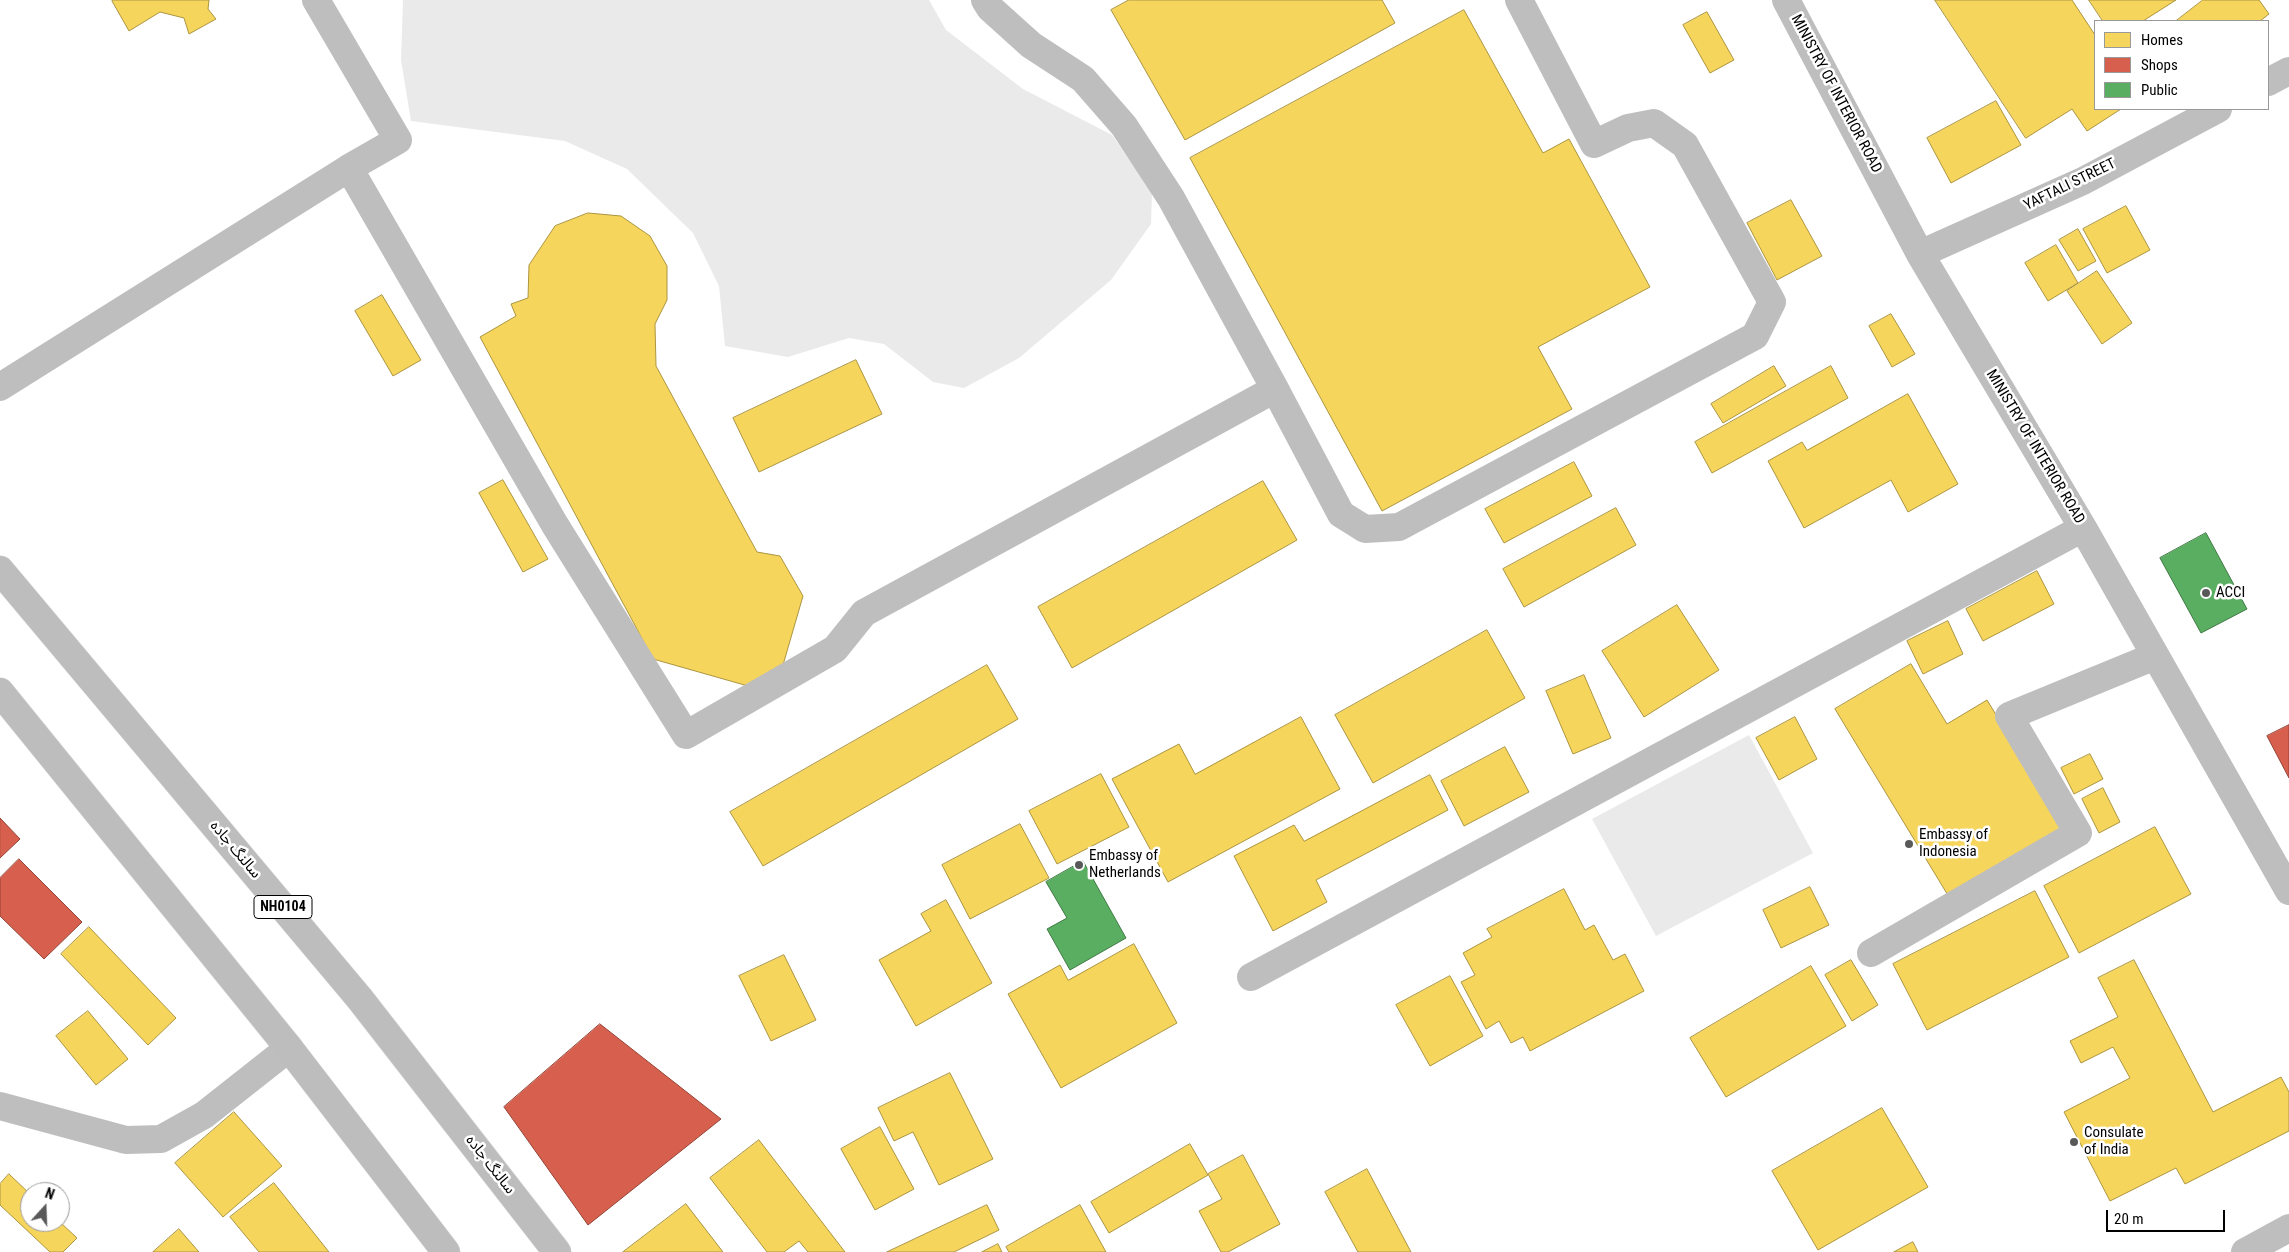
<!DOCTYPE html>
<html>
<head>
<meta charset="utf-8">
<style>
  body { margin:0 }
  #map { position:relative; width:2289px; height:1252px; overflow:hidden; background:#fff; font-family:"Roboto Condensed",sans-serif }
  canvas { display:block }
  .legend { position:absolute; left:2094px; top:20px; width:175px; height:90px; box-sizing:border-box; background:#fff; border:1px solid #999; margin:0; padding:6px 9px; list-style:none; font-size:15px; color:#000 }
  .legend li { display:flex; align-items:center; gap:10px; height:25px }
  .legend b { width:25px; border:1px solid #999 }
  .north { position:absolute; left:20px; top:1182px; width:50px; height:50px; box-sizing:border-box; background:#fff; border:1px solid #999; border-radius:50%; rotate:20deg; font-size:14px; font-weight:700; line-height:20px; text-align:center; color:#000 }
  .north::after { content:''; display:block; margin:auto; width:18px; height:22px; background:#595959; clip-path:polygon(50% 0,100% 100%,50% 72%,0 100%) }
  .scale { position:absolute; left:2106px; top:1210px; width:119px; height:22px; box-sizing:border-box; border:2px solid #000; border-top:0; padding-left:6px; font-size:15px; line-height:18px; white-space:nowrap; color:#000; -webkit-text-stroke:4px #fff; paint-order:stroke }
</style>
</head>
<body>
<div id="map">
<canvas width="2289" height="1252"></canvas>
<ul class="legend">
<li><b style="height:14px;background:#f6d55c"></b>Homes</li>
<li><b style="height:14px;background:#d6604d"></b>Shops</li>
<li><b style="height:14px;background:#5aae61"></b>Public</li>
</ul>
<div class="north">N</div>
<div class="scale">20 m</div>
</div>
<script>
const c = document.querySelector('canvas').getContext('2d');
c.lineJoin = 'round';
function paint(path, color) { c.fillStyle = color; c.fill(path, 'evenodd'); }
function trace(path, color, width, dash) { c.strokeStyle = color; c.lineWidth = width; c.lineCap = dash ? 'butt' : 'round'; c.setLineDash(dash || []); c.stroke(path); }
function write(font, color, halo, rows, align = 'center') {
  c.font = font + ' "Roboto Condensed","Noto Sans Arabic",sans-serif'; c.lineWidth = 5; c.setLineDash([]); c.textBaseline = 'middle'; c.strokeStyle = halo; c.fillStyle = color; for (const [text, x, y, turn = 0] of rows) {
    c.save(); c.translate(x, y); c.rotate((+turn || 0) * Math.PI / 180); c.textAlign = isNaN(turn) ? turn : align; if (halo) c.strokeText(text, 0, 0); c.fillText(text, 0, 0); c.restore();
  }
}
paint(new Path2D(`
  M 403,0 L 929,0 L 946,30 L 1023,89 L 1112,135 L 1152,192 L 1151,224 L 1111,280 L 1019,358 L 964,388 L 933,382 L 884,344 L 849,338 L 788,357 L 725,346 L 719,286 L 693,233 L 627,169 L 565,141 L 411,121 L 401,60 Z
  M 1749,735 L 1813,853 L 1656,936 L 1592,819 Z`), '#eaeaea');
const homes = new Path2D(`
  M 114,0 L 209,0 L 208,9 L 216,19 L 189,34 L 184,18 L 160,12 L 129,31 L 112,1 Z
  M 1129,0 L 1382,0 L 1395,23 L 1185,140 L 1111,10 Z
  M 1935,0 L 2072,0 L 2095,35 L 2095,109 L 2121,109 L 2087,131 L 2072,109 L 2026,138 Z
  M 2089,0 L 2176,0 L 2143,21 L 2103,21 Z
  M 2203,0 L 2259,0 L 2269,14 L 2260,21 L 2176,21 Z
  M 1464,10 L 1543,153 L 1569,139 L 1650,287 L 1538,347 L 1572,409 L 1382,511 L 1190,158 Z
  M 1707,12 L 1734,60 L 1710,73 L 1683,25 Z
  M 1996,101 L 2021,145 L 1951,183 L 1927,138 Z
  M 1791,200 L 1822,256 L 1777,280 L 1747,223 Z
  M 2126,206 L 2150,250 L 2107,273 L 2083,229 Z
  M 588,213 L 621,216 L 650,236 L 667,266 L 667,300 L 655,324 L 656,366 L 757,552 L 780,556 L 803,596 L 783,665 L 748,686 L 653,659 L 480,337 L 516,316 L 511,304 L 528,298 L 529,265 L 555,226 Z
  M 2078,229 L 2096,261 L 2078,271 L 2059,240 Z
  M 2056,245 L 2078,283 L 2048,301 L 2025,263 Z
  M 2097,271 L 2132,323 L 2102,344 L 2067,291 Z
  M 382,295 L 421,360 L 393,376 L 355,311 Z
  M 1891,314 L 1915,354 L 1892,367 L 1869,326 Z
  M 856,360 L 882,414 L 759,472 L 733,418 Z
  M 1774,366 L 1786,386 L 1723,423 L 1711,404 Z
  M 1831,366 L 1848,398 L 1712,473 L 1695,442 Z
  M 1908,394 L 1958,484 L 1908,512 L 1891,480 L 1804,528 L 1768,461 L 1802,442 L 1807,450 Z
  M 1574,462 L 1592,496 L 1504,543 L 1485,509 Z
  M 503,480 L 548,559 L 523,572 L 479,493 Z
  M 1263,481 L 1297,540 L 1072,668 L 1038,607 Z
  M 1616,508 L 1636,545 L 1524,607 L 1503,569 Z
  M 2037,571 L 2054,604 L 1983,641 L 1966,609 Z
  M 1677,605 L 1719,670 L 1644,717 L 1602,651 Z
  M 1948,621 L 1963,654 L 1923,674 L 1907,641 Z
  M 1487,630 L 1525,698 L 1373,783 L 1335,715 Z
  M 1911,664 L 1947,724 L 1987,700 L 2065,828 L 1949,897 L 1835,709 Z
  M 987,665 L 1018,719 L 763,866 L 730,812 Z
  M 1584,675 L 1611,738 L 1573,754 L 1546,691 Z
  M 1301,717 L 1340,789 L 1168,882 L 1112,779 L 1179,744 L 1195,774 Z
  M 1795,717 L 1817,759 L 1779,780 L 1756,738 Z
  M 1505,747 L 1529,792 L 1464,826 L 1441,781 Z
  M 2090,754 L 2103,779 L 2074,794 L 2061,768 Z
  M 1101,774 L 1129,827 L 1057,864 L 1029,811 Z
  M 1430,775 L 1448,810 L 1316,880 L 1327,902 L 1273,931 L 1234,856 L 1294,825 L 1304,841 Z
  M 2103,788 L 2120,822 L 2099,833 L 2082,799 Z
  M 1020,824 L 1049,878 L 970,919 L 942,865 Z
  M 2155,827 L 2191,894 L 2079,953 L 2044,886 Z
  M 1810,887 L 1829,925 L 1781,948 L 1763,910 Z
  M 1564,889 L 1585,930 L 1594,925 L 1613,960 L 1625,954 L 1644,991 L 1530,1051 L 1523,1037 L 1511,1043 L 1499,1021 L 1486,1029 L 1461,982 L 1475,975 L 1463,953 L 1492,937 L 1487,929 Z
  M 2035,891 L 2069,957 L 1927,1030 L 1893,964 Z
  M 946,900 L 992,983 L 916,1026 L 879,960 L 931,931 L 921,914 Z
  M 89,927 L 176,1018 L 148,1045 L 61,954 Z
  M 1134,944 L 1177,1023 L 1061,1088 L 1008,994 L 1060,965 L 1068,980 Z
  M 784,955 L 816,1020 L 771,1041 L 739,976 Z
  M 1851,960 L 1878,1005 L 1852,1021 L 1825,975 Z
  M 2134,960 L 2213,1112 L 2281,1077 L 2289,1092 L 2289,1131 L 2185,1184 L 2176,1168 L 2110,1201 L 2064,1112 L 2130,1078 L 2113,1047 L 2081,1063 L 2070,1041 L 2118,1017 L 2098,978 Z
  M 1811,966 L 1846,1026 L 1726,1097 L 1690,1038 Z
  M 1450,976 L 1483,1036 L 1430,1066 L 1396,1005 Z
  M 88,1011 L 128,1059 L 96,1085 L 56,1036 Z
  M 950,1073 L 993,1159 L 939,1185 L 913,1132 L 894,1141 L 878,1108 Z
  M 1882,1108 L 1928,1187 L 1818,1250 L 1772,1171 Z
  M 234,1112 L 282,1166 L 223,1217 L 175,1163 Z
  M 880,1127 L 914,1189 L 875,1210 L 841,1149 Z
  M 759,1140 L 845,1252 L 808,1252 L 799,1241 L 784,1252 L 767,1252 L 710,1178 Z
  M 1190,1144 L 1208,1175 L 1109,1233 L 1091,1202 Z
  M 1243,1155 L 1280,1224 L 1228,1252 L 1221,1252 L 1199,1211 L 1222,1199 L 1208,1174 Z
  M 1367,1169 L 1411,1252 L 1358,1252 L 1325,1192 Z
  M 9,1174 L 30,1194 L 30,1222 L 60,1222 L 77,1238 L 63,1252 L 50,1252 L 0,1205 L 0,1184 Z
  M 274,1183 L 329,1252 L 259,1252 L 230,1217 Z
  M 686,1204 L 723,1252 L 623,1252 Z
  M 987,1205 L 999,1230 L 954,1252 L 887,1252 Z
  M 1080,1205 L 1106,1252 L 1009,1252 L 1006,1247 Z
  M 179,1229 L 199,1252 L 153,1252 Z
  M 1913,1242 L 1918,1252 L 1894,1252 Z
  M 998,1244 L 1002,1252 L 982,1252 Z`);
paint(homes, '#f6d55c');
trace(homes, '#ac9540', 1);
const shops = new Path2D(`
  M 2289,725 L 2289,778 L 2267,736 Z
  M 0,818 L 20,839 L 0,858 Z
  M 19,859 L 82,922 L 44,959 L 0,916 L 0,878 Z
  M 600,1024 L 721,1119 L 588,1225 L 504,1107 Z`);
paint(shops, '#d6604d');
trace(shops, '#964336', 1);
const public = new Path2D(`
  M 2206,533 L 2247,609 L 2201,633 L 2160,558 Z
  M 1083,861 L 1126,938 L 1070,970 L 1047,929 L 1067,918 L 1046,882 Z`);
paint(public, '#5aae61');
trace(public, '#3f7a44', 1);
const highway = new Path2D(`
  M 0,570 L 360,999 L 557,1252
  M 0,692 L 289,1048 L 446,1252`);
trace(highway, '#dbdbdb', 29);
trace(new Path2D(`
  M 985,0 L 990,8 L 1031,45 L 1083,79 L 1124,126 L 1171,198 L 1275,389
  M 1786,0 L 1920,254 L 2083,528 L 2289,891
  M 2268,82 L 2289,71
  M 349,168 L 555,525 L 686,735 L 835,649 L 864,613 L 1275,389 L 1341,514 L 1365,529 L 1399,527 L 1755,336 L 1772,302 L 1685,145 L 1654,123 L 1628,128 L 1594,144 L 1519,0
  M 1920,254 L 2083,181 L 2218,109
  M 0,387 L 349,168 L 398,140 L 316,0
  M 1871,953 L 2078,833 L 2009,716 L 2155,656
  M 1251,977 L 2083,528
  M 0,1106 L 126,1140 L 161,1139 L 204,1115 L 289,1048
  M 2245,1252 L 2289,1228`), '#bebebe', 28);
trace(highway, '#bdbdbd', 28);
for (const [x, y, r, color] of [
  [2206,593,5,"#595959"],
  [1909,844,5,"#595959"],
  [1079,865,5,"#595959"],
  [2074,1142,5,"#595959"]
]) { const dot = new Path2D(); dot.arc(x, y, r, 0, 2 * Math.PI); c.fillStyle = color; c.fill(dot); trace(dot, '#fff', 2); }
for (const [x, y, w] of [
  [283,907,58]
]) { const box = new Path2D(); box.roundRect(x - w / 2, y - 11.5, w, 23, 4); c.fillStyle = '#fff'; c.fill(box); trace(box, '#000', 1); }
write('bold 14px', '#000', null, [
  ["NH0104",283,907]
]);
write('15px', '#000', '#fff', [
  ["MINISTRY OF INTERIOR ROAD",1836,94,62],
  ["YAFTALI STREET",2070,185,-26],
  ["MINISTRY OF INTERIOR ROAD",2035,447,59],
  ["سالنگ جاده",235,850,50],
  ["سالنگ جاده",490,1165,52]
]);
write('15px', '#000', '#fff', [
  ["ACCI",2216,593],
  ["Embassy of",1919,835],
  ["Indonesia",1919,852],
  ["Embassy of",1089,856],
  ["Netherlands",1089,873],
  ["Consulate",2084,1133],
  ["of India",2084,1150]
], 'left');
</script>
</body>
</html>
